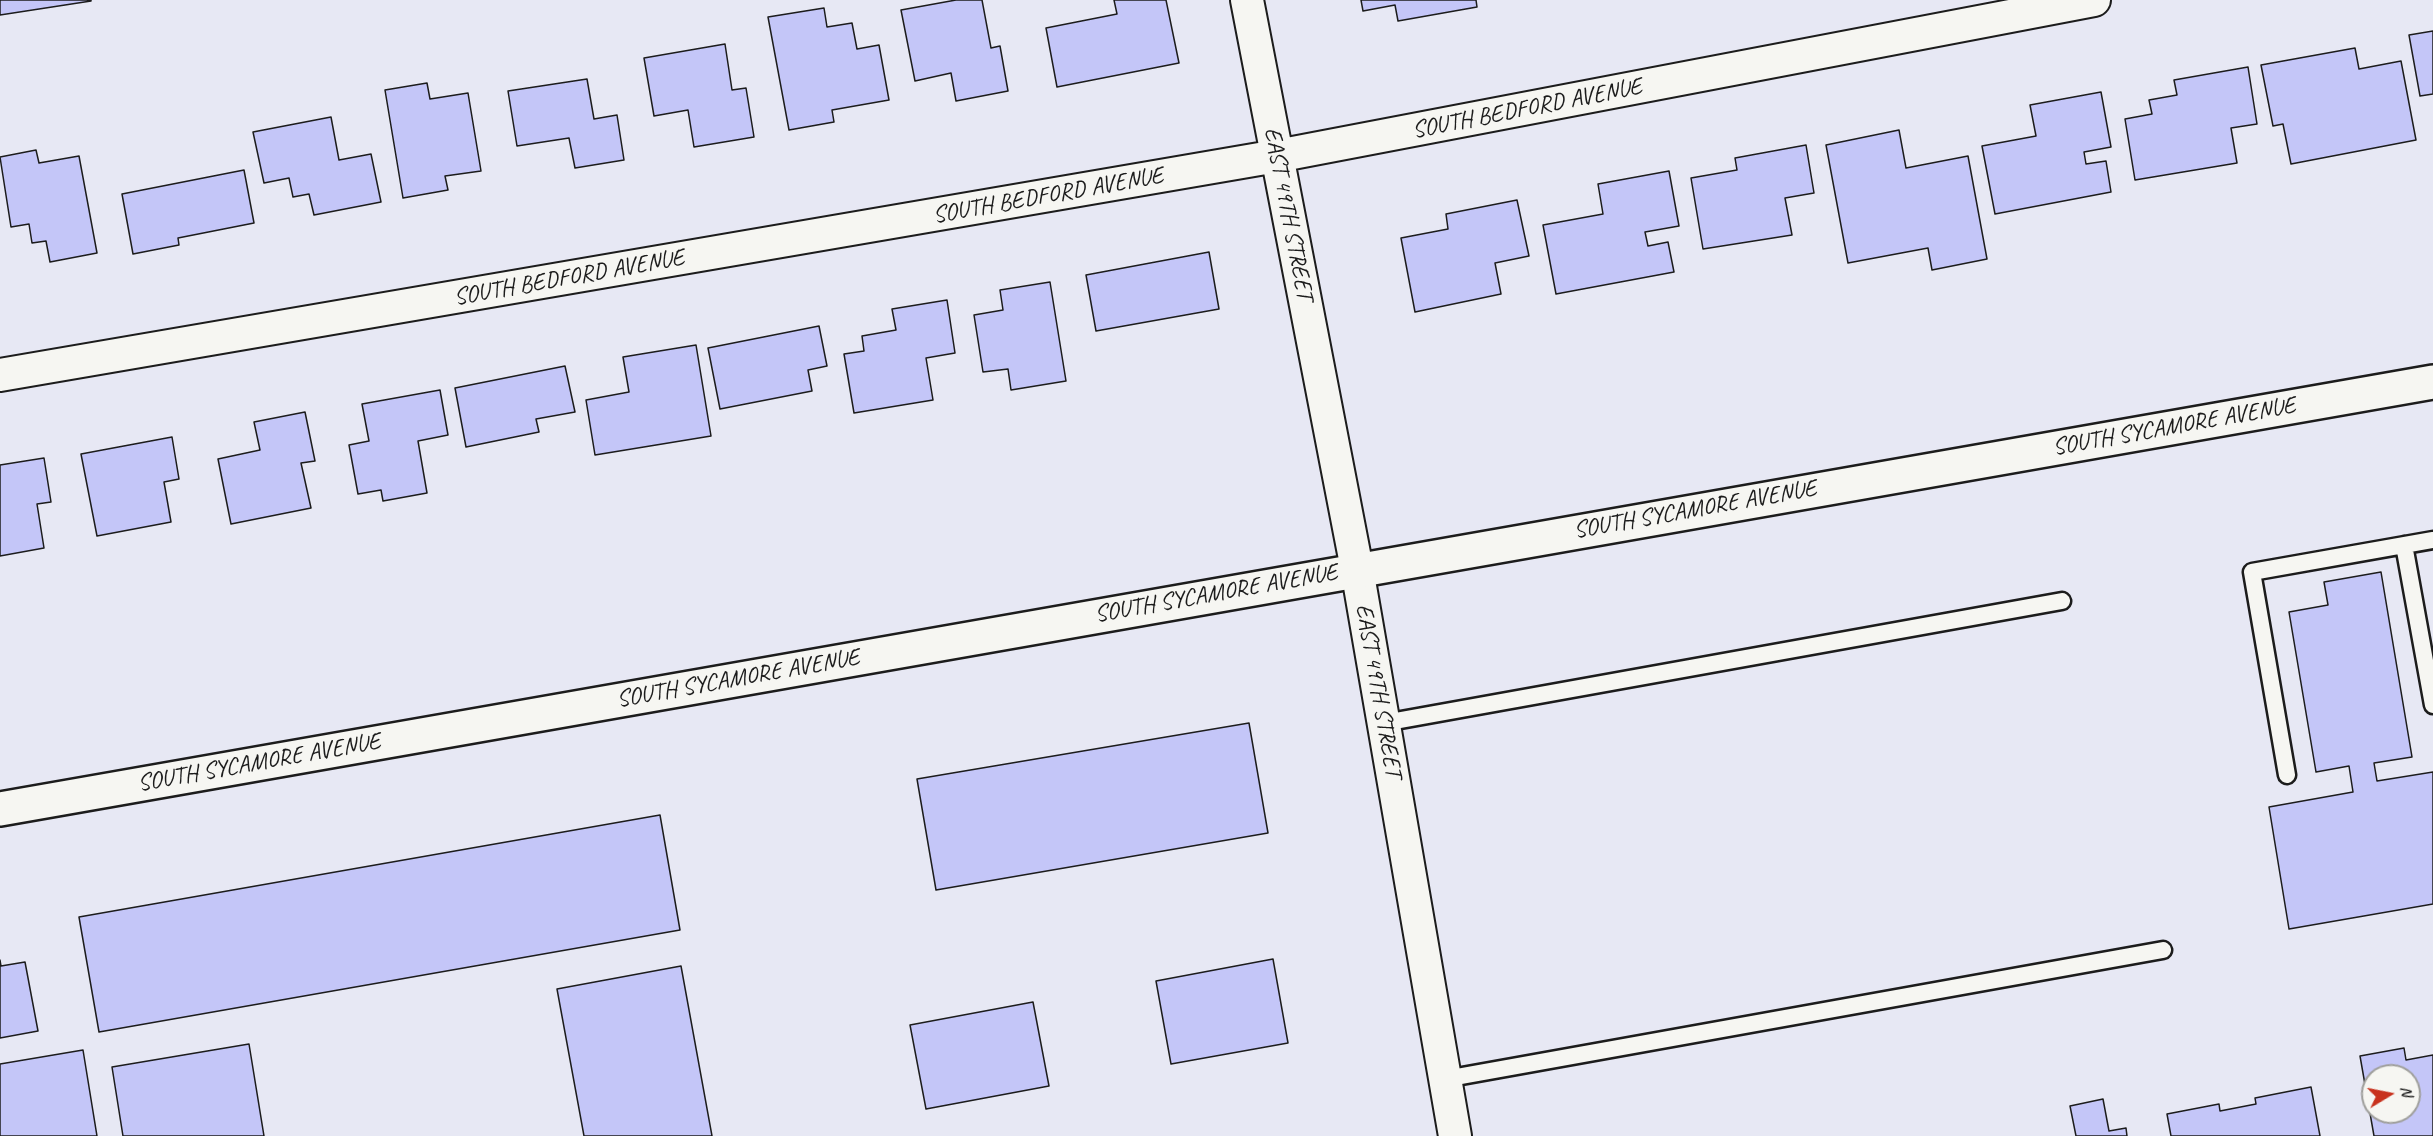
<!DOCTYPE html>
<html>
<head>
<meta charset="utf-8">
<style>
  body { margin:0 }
  #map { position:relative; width:2433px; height:1136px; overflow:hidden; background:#e7e8f4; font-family:Caveat,sans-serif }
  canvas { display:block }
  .north { position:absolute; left:2361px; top:1064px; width:60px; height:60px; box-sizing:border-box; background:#f6f6f2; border:2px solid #9f9f9c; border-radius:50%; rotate:80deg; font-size:16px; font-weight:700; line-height:24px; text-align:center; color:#1c1c1c }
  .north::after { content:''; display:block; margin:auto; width:21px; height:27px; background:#c8321e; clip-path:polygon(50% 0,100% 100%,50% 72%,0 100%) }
</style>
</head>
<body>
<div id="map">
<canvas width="2433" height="1136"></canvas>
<div class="north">N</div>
</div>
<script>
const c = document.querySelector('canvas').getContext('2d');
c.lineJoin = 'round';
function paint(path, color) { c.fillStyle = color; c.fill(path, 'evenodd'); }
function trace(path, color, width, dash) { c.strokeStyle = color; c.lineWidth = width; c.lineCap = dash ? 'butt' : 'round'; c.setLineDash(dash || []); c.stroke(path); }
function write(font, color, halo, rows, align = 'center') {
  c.font = font + ' Caveat,sans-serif'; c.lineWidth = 5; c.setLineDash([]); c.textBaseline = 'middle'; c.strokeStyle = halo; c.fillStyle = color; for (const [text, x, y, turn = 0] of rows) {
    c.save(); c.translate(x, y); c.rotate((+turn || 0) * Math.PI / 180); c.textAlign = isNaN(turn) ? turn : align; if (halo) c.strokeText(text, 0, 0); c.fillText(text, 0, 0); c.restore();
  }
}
const building = new Path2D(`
  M 0,0 L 91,0 L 91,1 L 0,15 Z
  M 956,0 L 982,0 L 991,48 L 1000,46 L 1008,91 L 956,101 L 951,73 L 915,81 L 901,10 Z
  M 1114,0 L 1166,0 L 1179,63 L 1057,87 L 1046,28 L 1117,14 Z
  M 1361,0 L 1476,0 L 1477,7 L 1398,21 L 1395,5 L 1363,11 Z
  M 824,8 L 827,27 L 852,23 L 857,49 L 879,45 L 889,100 L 832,110 L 834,122 L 789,130 L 768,17 Z
  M 2433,31 L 2433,94 L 2420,96 L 2409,35 Z
  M 725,44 L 732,90 L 746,88 L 754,137 L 694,147 L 688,110 L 654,116 L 644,58 Z
  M 2355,48 L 2359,69 L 2401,61 L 2416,140 L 2291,164 L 2283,124 L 2273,126 L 2261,65 Z
  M 2248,67 L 2257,124 L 2231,128 L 2237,163 L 2135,180 L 2125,119 L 2152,114 L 2149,100 L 2177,95 L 2174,80 Z
  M 587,79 L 594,119 L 617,115 L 624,160 L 575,168 L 569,138 L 517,146 L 508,91 Z
  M 427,83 L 430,99 L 468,93 L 481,171 L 445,176 L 448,190 L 403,198 L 385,90 Z
  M 2101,92 L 2111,147 L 2084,152 L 2086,164 L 2106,161 L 2111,192 L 1995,214 L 1982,146 L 2036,136 L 2030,105 Z
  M 331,117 L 339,160 L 371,154 L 381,202 L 314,215 L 309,194 L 293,197 L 289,178 L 264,183 L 253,132 Z
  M 1899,130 L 1906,168 L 1968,156 L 1987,259 L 1932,270 L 1928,248 L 1848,263 L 1826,145 Z
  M 1806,145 L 1814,193 L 1785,198 L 1792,235 L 1703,249 L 1691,178 L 1737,170 L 1735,158 Z
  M 36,150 L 39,163 L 79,156 L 97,253 L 50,262 L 46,241 L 32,243 L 29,224 L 11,227 L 0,157 Z
  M 244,170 L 254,223 L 178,238 L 179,245 L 133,254 L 122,194 Z
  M 1669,171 L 1679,226 L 1645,232 L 1648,246 L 1668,242 L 1674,272 L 1556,294 L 1543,225 L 1603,214 L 1598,184 Z
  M 1517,200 L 1529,256 L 1495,263 L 1501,294 L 1415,312 L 1401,238 L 1448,229 L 1446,214 Z
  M 1209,252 L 1219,309 L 1096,331 L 1086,275 Z
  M 1050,282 L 1066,381 L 1011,390 L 1008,369 L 983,372 L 974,315 L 1003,310 L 1000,290 Z
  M 947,300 L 955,353 L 926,358 L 933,400 L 854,413 L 844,354 L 864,351 L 862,336 L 896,330 L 892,309 Z
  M 819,326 L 827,366 L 808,370 L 812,391 L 720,409 L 708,348 Z
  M 696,345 L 711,436 L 595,455 L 586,400 L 629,392 L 623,357 Z
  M 565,366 L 575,412 L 536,419 L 539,432 L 466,447 L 455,388 Z
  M 440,390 L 448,435 L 418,441 L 427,493 L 383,501 L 381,490 L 358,494 L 349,445 L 369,441 L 362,404 Z
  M 305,412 L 315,461 L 301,463 L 311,508 L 231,524 L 218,459 L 260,450 L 254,422 Z
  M 172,437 L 179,479 L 164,482 L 171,522 L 97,536 L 81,454 Z
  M 44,458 L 51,502 L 37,504 L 44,548 L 0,556 L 0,465 Z
  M 2381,572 L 2412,757 L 2374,763 L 2377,781 L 2433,772 L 2433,904 L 2289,929 L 2269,807 L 2353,792 L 2349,766 L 2316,772 L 2289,612 L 2328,605 L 2324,582 Z
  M 1249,723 L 1268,833 L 936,890 L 917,779 Z
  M 660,815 L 680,930 L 99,1032 L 79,917 Z
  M 1273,959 L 1288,1043 L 1171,1064 L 1156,981 Z
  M 0,960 L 1,966 L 25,962 L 38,1031 L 0,1038 Z
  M 681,966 L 712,1136 L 584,1136 L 557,989 Z
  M 1033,1002 L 1049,1086 L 926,1109 L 910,1025 Z
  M 249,1044 L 264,1136 L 123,1136 L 112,1067 Z
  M 2404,1048 L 2406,1060 L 2433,1055 L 2433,1136 L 2374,1136 L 2360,1056 ZM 2373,1076 L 2409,1076 L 2409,1112 L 2373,1112 Z
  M 83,1050 L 97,1136 L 0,1136 L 0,1064 Z
  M 2311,1087 L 2320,1136 L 2171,1136 L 2167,1114 L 2219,1104 L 2220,1111 L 2256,1104 L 2255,1098 Z
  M 2103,1099 L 2109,1131 L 2126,1128 L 2127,1136 L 2076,1136 L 2070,1106 Z`);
paint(building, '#c4c6f8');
trace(building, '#1c1c1c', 1.5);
const lane = new Path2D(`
  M 2404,545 L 2433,705
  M 1384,723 L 2062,601
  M 2287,775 L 2252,572 L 2433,540
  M 1445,1079 L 2163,950`);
const street = new Path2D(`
  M 1247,0 L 1357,569 L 1455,1136
  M 0,375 L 1277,156 L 2094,0`);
const secondary = new Path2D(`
  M 0,809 L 2433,382`);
trace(lane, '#1c1c1c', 21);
trace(street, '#1c1c1c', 36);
trace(secondary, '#1c1c1c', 38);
trace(lane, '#f6f6f2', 16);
trace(street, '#f6f6f2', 32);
trace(secondary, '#f6f6f2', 33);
write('24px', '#1c1c1c', '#f6f6f2', [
  ["SOUTH BEDFORD AVENUE",1527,109,-11],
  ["SOUTH BEDFORD AVENUE",1048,196,-10],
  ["EAST 49TH STREET",1288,214,79],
  ["SOUTH BEDFORD AVENUE",569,278,-10],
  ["SOUTH SYCAMORE AVENUE",2174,427,-10],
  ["SOUTH SYCAMORE AVENUE",1695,510,-10],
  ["SOUTH SYCAMORE AVENUE",1216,594,-10],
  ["SOUTH SYCAMORE AVENUE",738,679,-10],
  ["EAST 49TH STREET",1378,691,80],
  ["SOUTH SYCAMORE AVENUE",259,763,-10]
]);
</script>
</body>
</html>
